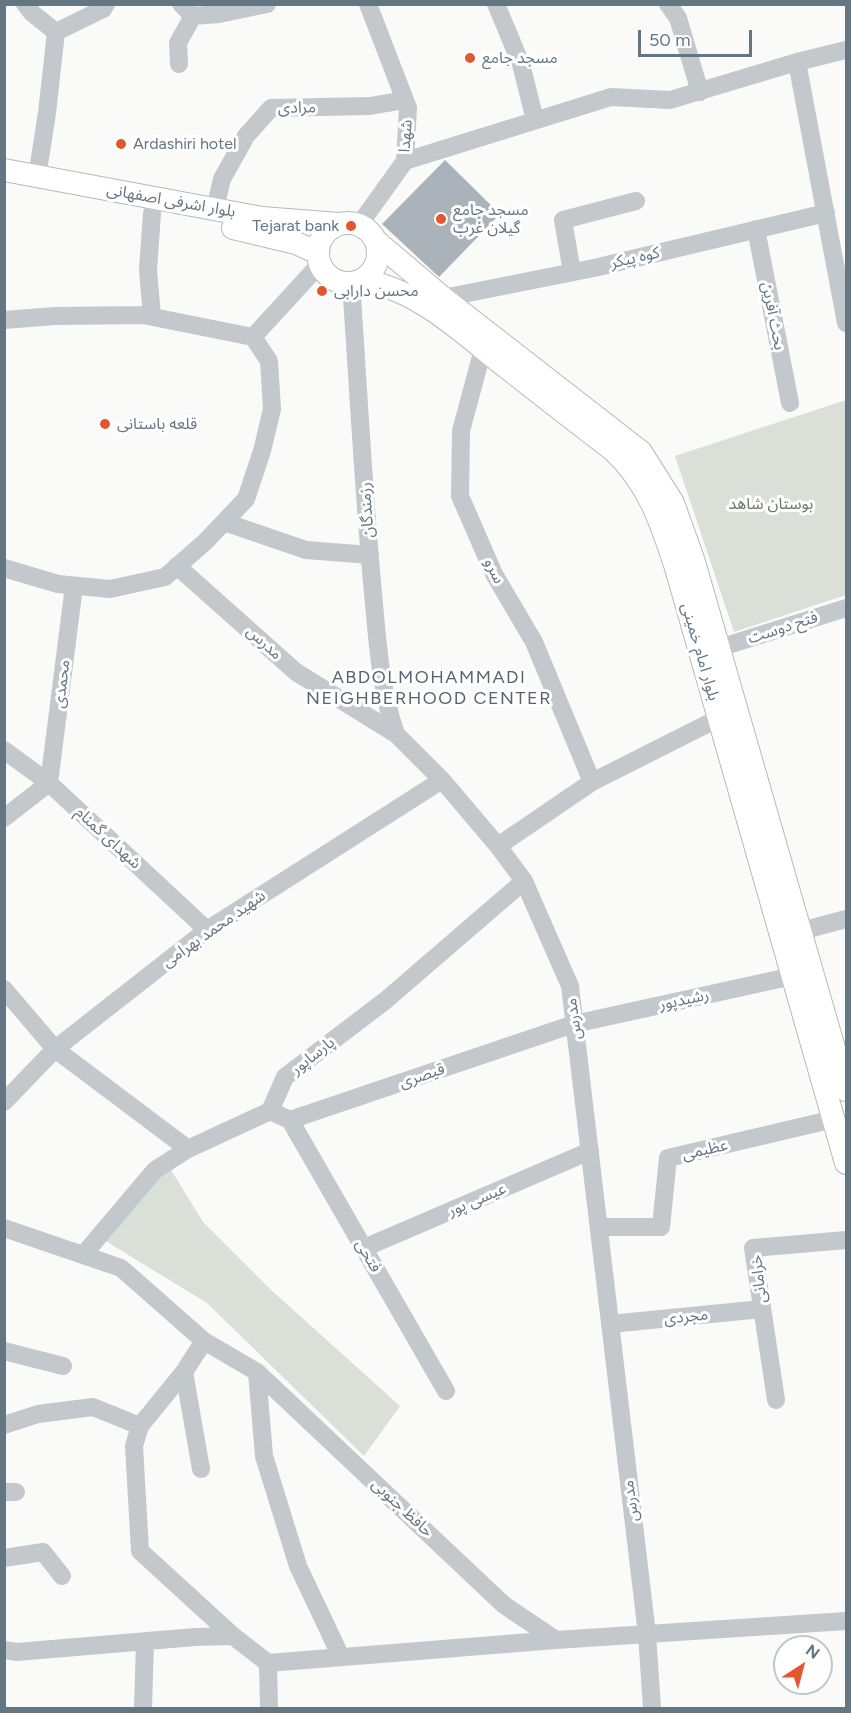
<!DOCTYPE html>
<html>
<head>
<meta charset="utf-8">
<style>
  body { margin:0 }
  #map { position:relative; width:851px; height:1713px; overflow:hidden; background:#fafaf8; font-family:Figtree,sans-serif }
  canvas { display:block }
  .frame { position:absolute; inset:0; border:6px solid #657683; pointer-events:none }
  .north { position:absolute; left:773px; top:1635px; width:60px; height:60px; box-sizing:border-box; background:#fff; border:2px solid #c1c8cd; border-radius:50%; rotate:36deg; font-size:16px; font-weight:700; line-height:24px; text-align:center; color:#657683 }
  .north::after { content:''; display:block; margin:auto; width:21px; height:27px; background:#e4572e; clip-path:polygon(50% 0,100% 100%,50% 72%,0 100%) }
  .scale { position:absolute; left:638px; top:30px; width:114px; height:27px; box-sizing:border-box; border:3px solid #657683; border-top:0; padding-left:8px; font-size:18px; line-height:21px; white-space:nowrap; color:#657683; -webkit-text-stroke:4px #fff; paint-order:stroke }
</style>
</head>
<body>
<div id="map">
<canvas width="851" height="1713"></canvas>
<div class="frame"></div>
<div class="north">N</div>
<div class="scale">50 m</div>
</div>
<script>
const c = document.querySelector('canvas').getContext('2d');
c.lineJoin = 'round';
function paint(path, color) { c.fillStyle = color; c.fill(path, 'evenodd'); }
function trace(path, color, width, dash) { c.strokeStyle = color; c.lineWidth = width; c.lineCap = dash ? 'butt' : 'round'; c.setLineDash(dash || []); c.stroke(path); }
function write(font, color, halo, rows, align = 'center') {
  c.font = font + ' Figtree,"Noto Sans Arabic",sans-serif'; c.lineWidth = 6; c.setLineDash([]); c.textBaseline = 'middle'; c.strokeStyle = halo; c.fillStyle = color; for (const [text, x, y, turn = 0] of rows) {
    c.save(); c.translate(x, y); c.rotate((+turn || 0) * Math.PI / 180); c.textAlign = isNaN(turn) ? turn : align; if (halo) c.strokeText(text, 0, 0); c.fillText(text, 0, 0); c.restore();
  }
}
paint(new Path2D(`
  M 846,400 L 846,595 L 734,632 L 675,456 Z
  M 168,1165 L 203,1222 L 270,1289 L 400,1406 L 364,1456 L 207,1303 L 94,1234 Z`), '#dadfd7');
paint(new Path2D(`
  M 445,160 L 500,214 L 439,277 L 382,224 Z`), '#aab3b9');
const major = new Path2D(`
  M 4,170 L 262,218 L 339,224
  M318 253a30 30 0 1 1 60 0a30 30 0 1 1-60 0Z
  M 233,228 L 296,243 L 318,253
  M 377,242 L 443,298 L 641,452 L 673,503 L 694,562 L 846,1090
  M 361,280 C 417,289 458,329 501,363 C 538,392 575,421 613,450 C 649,484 661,522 676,568 L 846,1163`);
trace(major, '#b5babe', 24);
trace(new Path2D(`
  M 25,4 L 32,13 L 56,32
  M 181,4 L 193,16 L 219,14 L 267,4
  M 496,4 L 521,64 L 535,120
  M 668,4 L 678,18 L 700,92
  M 797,62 L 846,323
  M 179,64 L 178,43 L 193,16
  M 405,161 L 611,97 L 670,100 L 797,62 L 846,50
  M 37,177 L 47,113 L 56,32 L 103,9 L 106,4
  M 215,209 L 222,179 L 246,136 L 271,108 L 370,106 L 405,100
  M 359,225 L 405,161 L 408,108 L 368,4
  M 756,229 L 790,403
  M 572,272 L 563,220 L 636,201
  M 351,283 C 358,383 363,483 372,582 C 377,633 379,686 396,734
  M 443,298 L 594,268 L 826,213
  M 152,316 L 148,270 L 152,213
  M 4,320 L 55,316 L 143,315 L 253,337 L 269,361 L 272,409 L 262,451 L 246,499 L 205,542 L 165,577 L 110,589 L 58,584 L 4,568
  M 253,337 L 320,264
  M 483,349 L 461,431 L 460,496 L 494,574 L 534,642 L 592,782
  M 224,522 L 306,550 L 370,555
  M 177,566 L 296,672 L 396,734 L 442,780 L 498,846 L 524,881 L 570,986 L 647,1634 L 652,1708
  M 719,648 L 846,608
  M 4,750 L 49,783 L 207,930
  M 49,783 L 74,586
  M 4,818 L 49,783
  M 498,846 L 592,782 L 719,718
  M 801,931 L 846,919
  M 4,989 L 55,1049 L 188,1149
  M 4,1102 L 55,1049 L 207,930 L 442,780
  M 270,1111 L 290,1120 L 574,1024 L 793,976
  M 290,1120 L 446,1391
  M 599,1227 L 661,1227 L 668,1158 L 834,1119
  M 4,1228 L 121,1268 L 204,1341 L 257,1372 L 504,1605 L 556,1640 L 846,1621
  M 364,1248 L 590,1151
  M 84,1254 L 155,1170 L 188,1149 L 270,1111 L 285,1077 L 386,1000 L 524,881
  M 610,1324 L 762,1309
  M 204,1341 L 184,1372 L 140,1426 L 134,1446 L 140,1551 L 233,1636 L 268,1663 L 556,1640
  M 4,1351 L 63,1366
  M 184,1372 L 201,1469
  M 257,1372 L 264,1456 L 298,1566 L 341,1657
  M 776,1400 L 753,1248 L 846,1240
  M 4,1425 L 38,1414 L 93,1407 L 140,1426
  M 4,1492 L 16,1492
  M 4,1558 L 43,1552 L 62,1576
  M 4,1650 L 17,1652 L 195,1637 L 233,1636
  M 268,1663 L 269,1708
  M 143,1708 L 145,1642`), '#c3c8cc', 18);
trace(major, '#fff', 22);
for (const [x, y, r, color] of [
  [470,58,6,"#e4572e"],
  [121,144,6,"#e4572e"],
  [441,219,6,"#e4572e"],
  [351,226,6,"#e4572e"],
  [322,291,6,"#e4572e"],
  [105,424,6,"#e4572e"]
]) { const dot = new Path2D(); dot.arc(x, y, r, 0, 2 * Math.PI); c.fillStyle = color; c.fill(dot); trace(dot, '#fff', 2); }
write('16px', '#657683', '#fff', [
  ["مسجد جامع",482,58],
  ["Ardashiri hotel",133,144],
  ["مسجد جامع",453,210],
  ["گیلان غرب",453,228],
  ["Tejarat bank",339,226,"right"],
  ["محسن دارابی",334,291],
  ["قلعه باستانی",117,424]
], 'left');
write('16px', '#657683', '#fff', [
  ["مرادی",297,108,-1],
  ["شهدا",406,136,-86],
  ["بلوار اشرفی اصفهانی",171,201,10],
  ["کوه پیکر",635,258,-13],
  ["بحث آفرین",773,316,79],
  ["رزمندگان",367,510,-94],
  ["سرو",494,571,64],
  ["فتح دوست",783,628,-18],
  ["مدرس",264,643,42],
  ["بلوار امام خمینی",700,652,74],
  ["محمدی",62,684,-83],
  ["شهدای گمنام",108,838,43],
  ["شهید محمد بهرامی",214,929,-35],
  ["رشیدپور",684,1000,-12],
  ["مدرس",574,1019,-97],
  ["پارساپور",313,1056,-38],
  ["قیصری",422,1076,-19],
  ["عظیمی",705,1150,-13],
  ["عیسی پور",477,1200,-23],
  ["فتحی",368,1256,60],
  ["خرامانی",759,1279,-96],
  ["مجردی",686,1317,-6],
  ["مدرس",631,1501,-97],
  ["حافظ جنوبی",402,1508,43]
]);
write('16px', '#687a64', '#fff', [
  ["بوستان شاهد",771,504]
]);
c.letterSpacing = '1.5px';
write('18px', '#57646e', '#fff', [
  ["ABDOLMOHAMMADI",429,678],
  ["NEIGHBERHOOD CENTER",429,699]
]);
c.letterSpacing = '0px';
</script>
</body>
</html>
